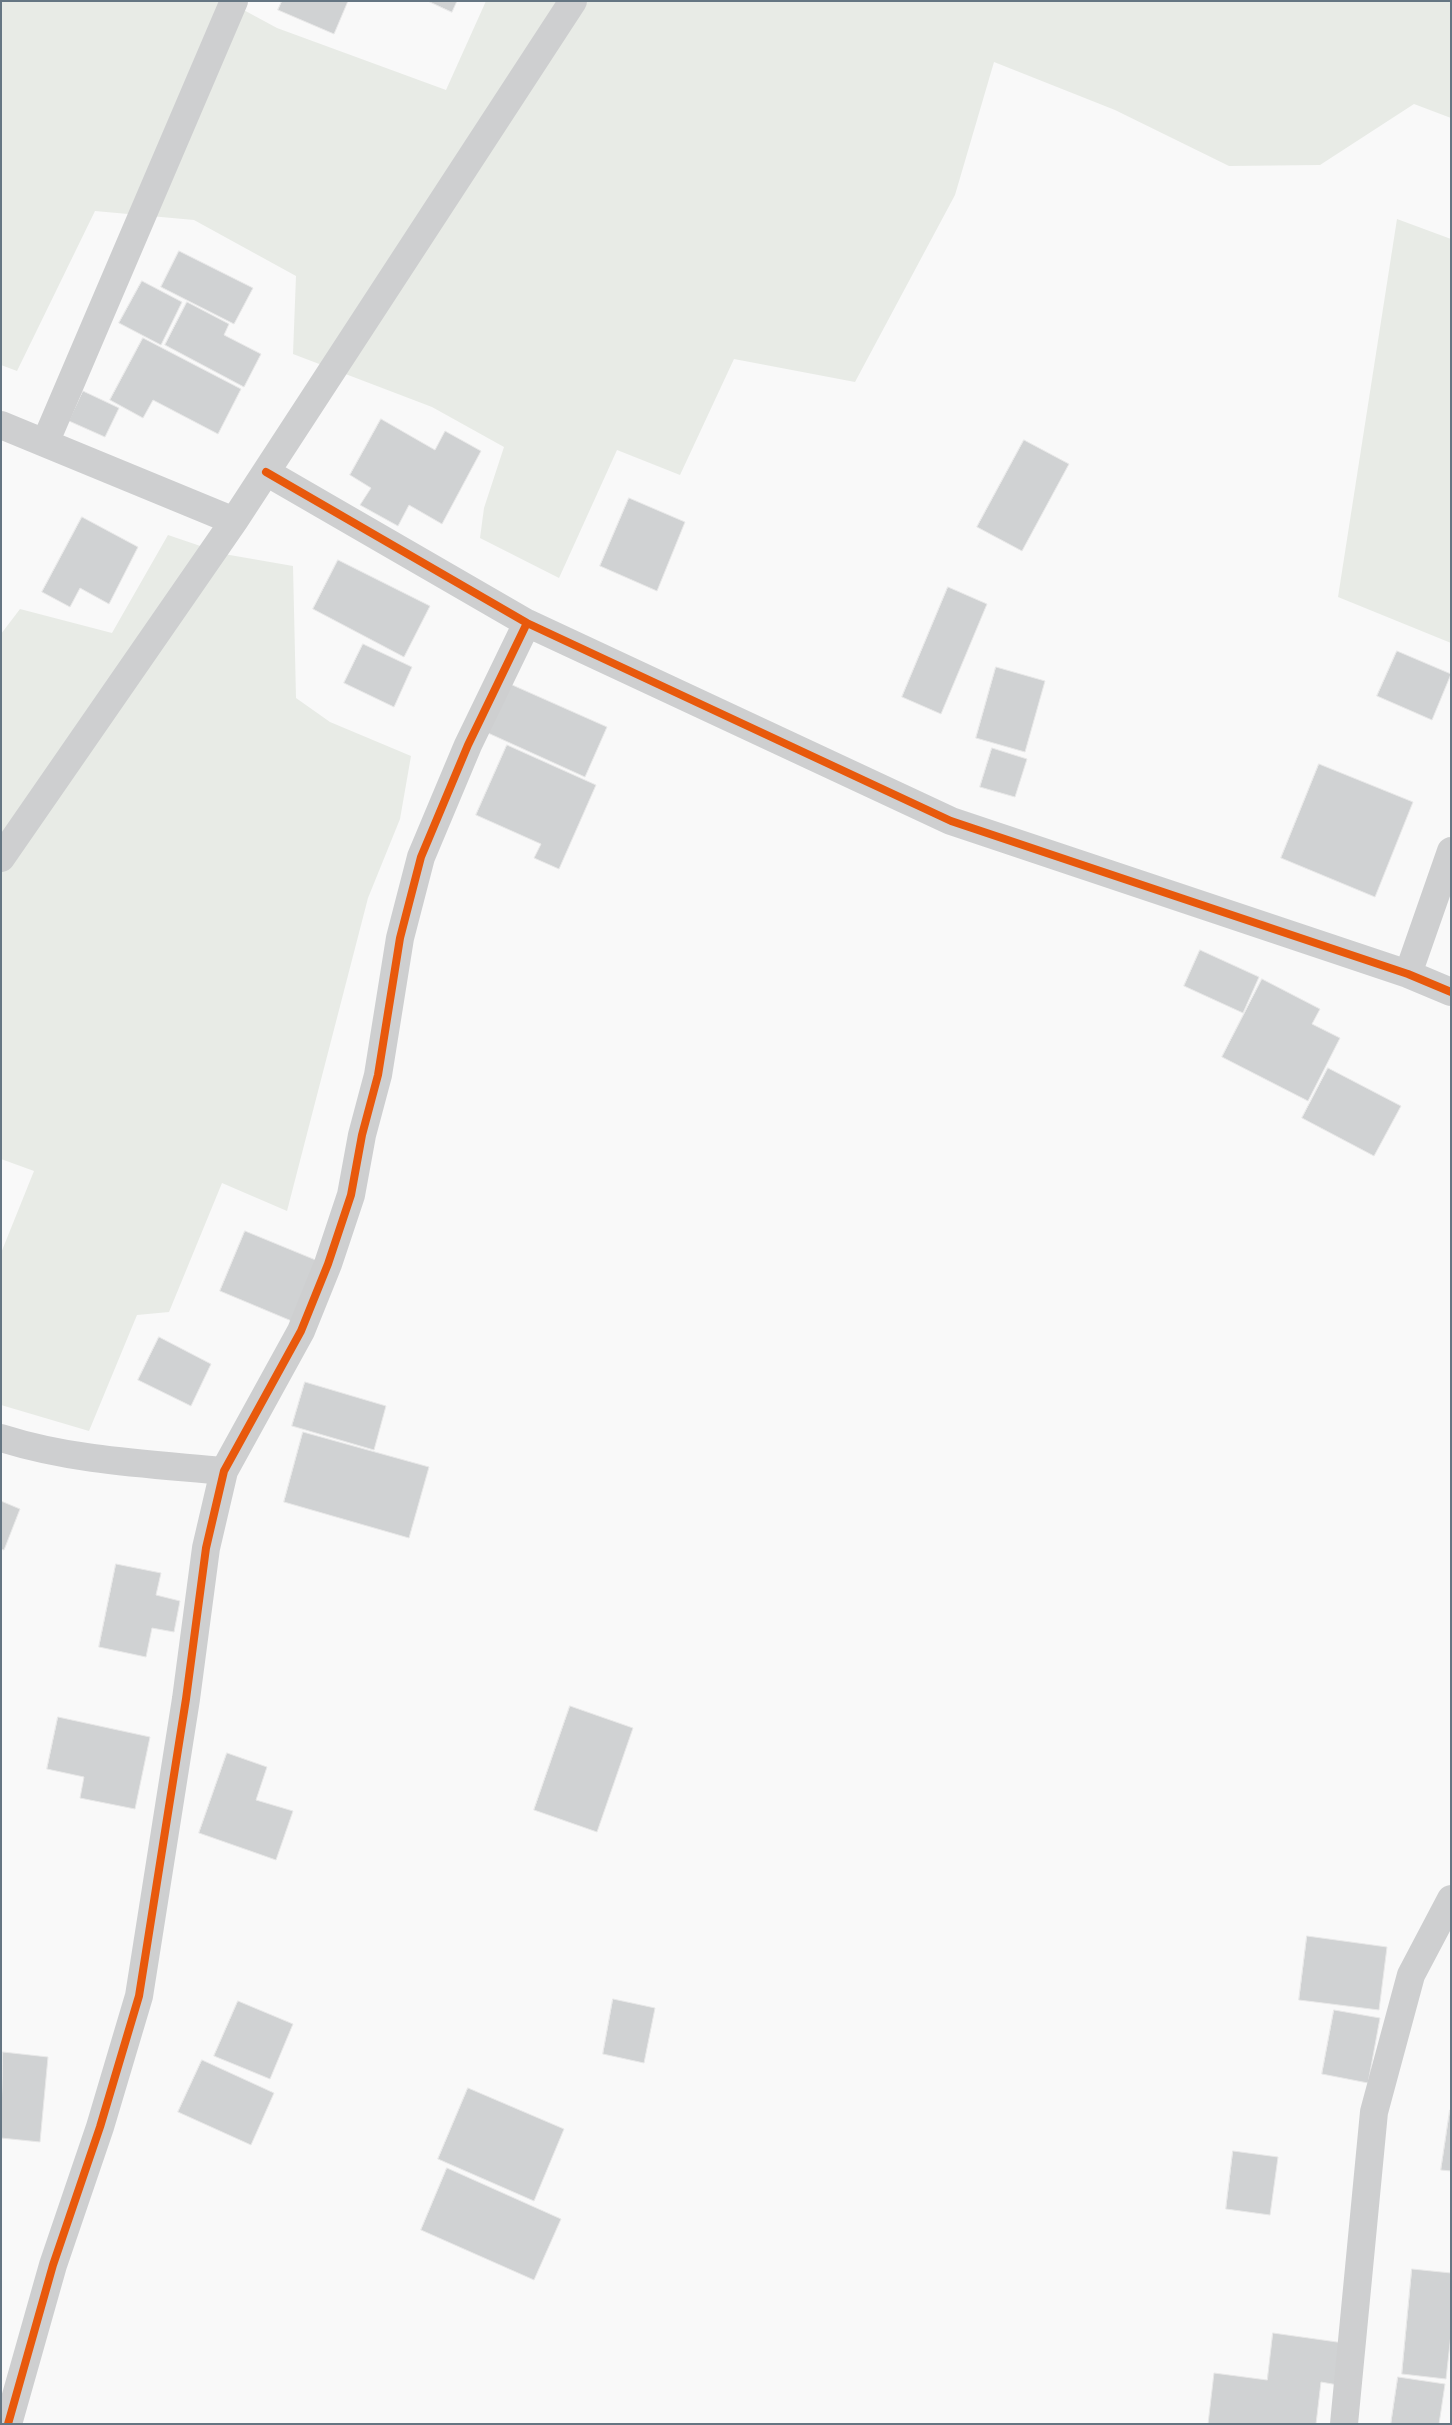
<!DOCTYPE html>
<html>
<head>
<meta charset="utf-8">
<style>
  body { margin:0 }
  #map { position:relative; width:1452px; height:2425px; overflow:hidden; background:#f9f9f9; font-family:"Titillium Web",sans-serif }
  canvas { display:block }
  .frame { position:absolute; inset:0; border:2px solid #657683; pointer-events:none }
</style>
</head>
<body>
<div id="map">
<canvas width="1452" height="2425"></canvas>
<div class="frame"></div>
</div>
<script>
const c = document.querySelector('canvas').getContext('2d');
c.lineJoin = 'round';
function paint(path, color) { c.fillStyle = color; c.fill(path, 'evenodd'); }
function trace(path, color, width, dash) { c.strokeStyle = color; c.lineWidth = width; c.lineCap = dash ? 'butt' : 'round'; c.setLineDash(dash || []); c.stroke(path); }
paint(new Path2D(`
  M 1,1 L 227,1 L 277,28 L 446,90 L 486,1 L 1451,1 L 1451,118 L 1414,104 L 1320,165 L 1229,166 L 1115,110 L 994,62 L 955,195 L 855,382 L 734,359 L 680,475 L 617,450 L 559,578 L 480,538 L 484,508 L 504,447 L 432,407 L 293,354 L 296,276 L 194,220 L 95,211 L 17,371 L 1,365 Z
  M 1397,219 L 1451,239 L 1451,643 L 1338,597 Z
  M 168,535 L 224,554 L 293,566 L 296,698 L 330,722 L 411,756 L 400,819 L 368,898 L 287,1211 L 222,1183 L 169,1312 L 137,1315 L 89,1431 L 1,1405 L 1,1253 L 34,1171 L 1,1159 L 1,634 L 20,609 L 112,633 Z`), '#e8ebe6');
const building = new Path2D(`
  M 282,1 L 348,1 L 334,34 L 278,10 Z
  M 428,1 L 457,1 L 452,12 Z
  M 179,251 L 253,288 L 234,324 L 161,287 Z
  M 142,281 L 182,302 L 161,345 L 119,323 Z
  M 187,302 L 229,324 L 224,335 L 261,354 L 244,387 L 165,345 Z
  M 143,338 L 241,389 L 218,434 L 153,400 L 143,418 L 110,400 Z
  M 83,391 L 119,408 L 105,437 L 69,421 Z
  M 381,419 L 435,450 L 445,431 L 481,451 L 442,524 L 409,505 L 398,526 L 360,505 L 371,488 L 350,475 Z
  M 1024,440 L 1069,464 L 1022,551 L 977,527 Z
  M 629,498 L 685,522 L 657,591 L 600,566 Z
  M 82,517 L 138,547 L 109,604 L 80,588 L 70,607 L 42,592 Z
  M 338,560 L 430,606 L 404,657 L 313,609 Z
  M 948,587 L 987,604 L 941,714 L 902,697 Z
  M 363,644 L 412,667 L 394,707 L 344,683 Z
  M 1397,651 L 1451,674 L 1432,720 L 1377,696 Z
  M 996,667 L 1045,681 L 1025,752 L 976,738 Z
  M 510,684 L 607,727 L 585,777 L 488,733 Z
  M 507,745 L 596,785 L 559,869 L 534,858 L 541,844 L 476,815 Z
  M 992,748 L 1027,759 L 1015,797 L 980,787 Z
  M 1319,764 L 1413,802 L 1375,897 L 1281,858 Z
  M 1200,950 L 1259,977 L 1243,1013 L 1184,986 Z
  M 1262,979 L 1320,1009 L 1312,1024 L 1340,1038 L 1308,1101 L 1222,1057 Z
  M 1328,1068 L 1401,1106 L 1374,1156 L 1302,1118 Z
  M 245,1231 L 318,1261 L 294,1322 L 220,1291 Z
  M 159,1337 L 211,1364 L 191,1406 L 138,1380 Z
  M 305,1382 L 386,1406 L 374,1450 L 292,1426 Z
  M 303,1432 L 429,1467 L 409,1538 L 284,1502 Z
  M 1,1501 L 20,1509 L 4,1550 L 1,1549 Z
  M 116,1564 L 161,1573 L 156,1595 L 180,1601 L 174,1632 L 152,1628 L 146,1657 L 99,1647 Z
  M 570,1706 L 633,1728 L 597,1832 L 534,1810 Z
  M 58,1717 L 150,1737 L 135,1809 L 80,1798 L 84,1777 L 47,1769 Z
  M 227,1753 L 267,1767 L 256,1800 L 293,1811 L 276,1860 L 199,1833 Z
  M 1307,1936 L 1387,1947 L 1379,2010 L 1299,2000 Z
  M 613,1999 L 655,2008 L 644,2063 L 603,2054 Z
  M 238,2001 L 293,2024 L 270,2079 L 214,2056 Z
  M 1334,2010 L 1380,2018 L 1368,2083 L 1322,2074 Z
  M 3,2052 L 48,2057 L 40,2142 L 1,2138 Z
  M 202,2060 L 274,2093 L 251,2145 L 178,2112 Z
  M 468,2088 L 564,2129 L 534,2201 L 438,2159 Z
  M 1450,2110 L 1451,2110 L 1451,2171 L 1441,2170 Z
  M 1233,2151 L 1278,2157 L 1270,2215 L 1226,2209 Z
  M 447,2168 L 561,2219 L 534,2280 L 421,2230 Z
  M 1412,2269 L 1451,2273 L 1451,2334 L 1446,2379 L 1402,2374 Z
  M 1273,2333 L 1344,2343 L 1338,2385 L 1321,2382 L 1316,2424 L 1208,2424 L 1214,2373 L 1267,2380 Z
  M 1398,2377 L 1445,2384 L 1439,2424 L 1391,2424 Z`);
paint(building, '#d0d2d3');
trace(building, '#e8e8e8', 1);
trace(new Path2D(`
  M 1,425 L 234,521
  M 45,443 L 234,1
  M 266,472 L 527,623 L 951,821 L 1408,974 L 1451,992
  M 1,858 L 234,521 L 573,1
  M 1408,974 L 1451,851
  M 1,1438 C 73,1461 150,1464 224,1471
  M 8,2424 L 53,2265 L 100,2127 L 139,1996 L 186,1699 L 206,1548 L 224,1471 L 301,1331 L 328,1264 L 351,1195 L 362,1135 L 378,1075 L 400,938 L 421,857 L 468,745 L 527,623
  M 1344,2424 L 1374,2112 L 1411,1975 L 1451,1899`), '#cecfd0', 28);
trace(new Path2D(`
  M 266,472 L 527,623 L 951,821 L 1408,974 L 1451,992
  M 8,2424 L 53,2265 L 100,2127 L 139,1996 L 186,1699 L 206,1548 L 224,1471 L 301,1331 L 328,1264 L 351,1195 L 362,1135 L 378,1075 L 400,938 L 421,857 L 468,745 L 527,623`), '#e8590c', 8);
</script>
</body>
</html>
